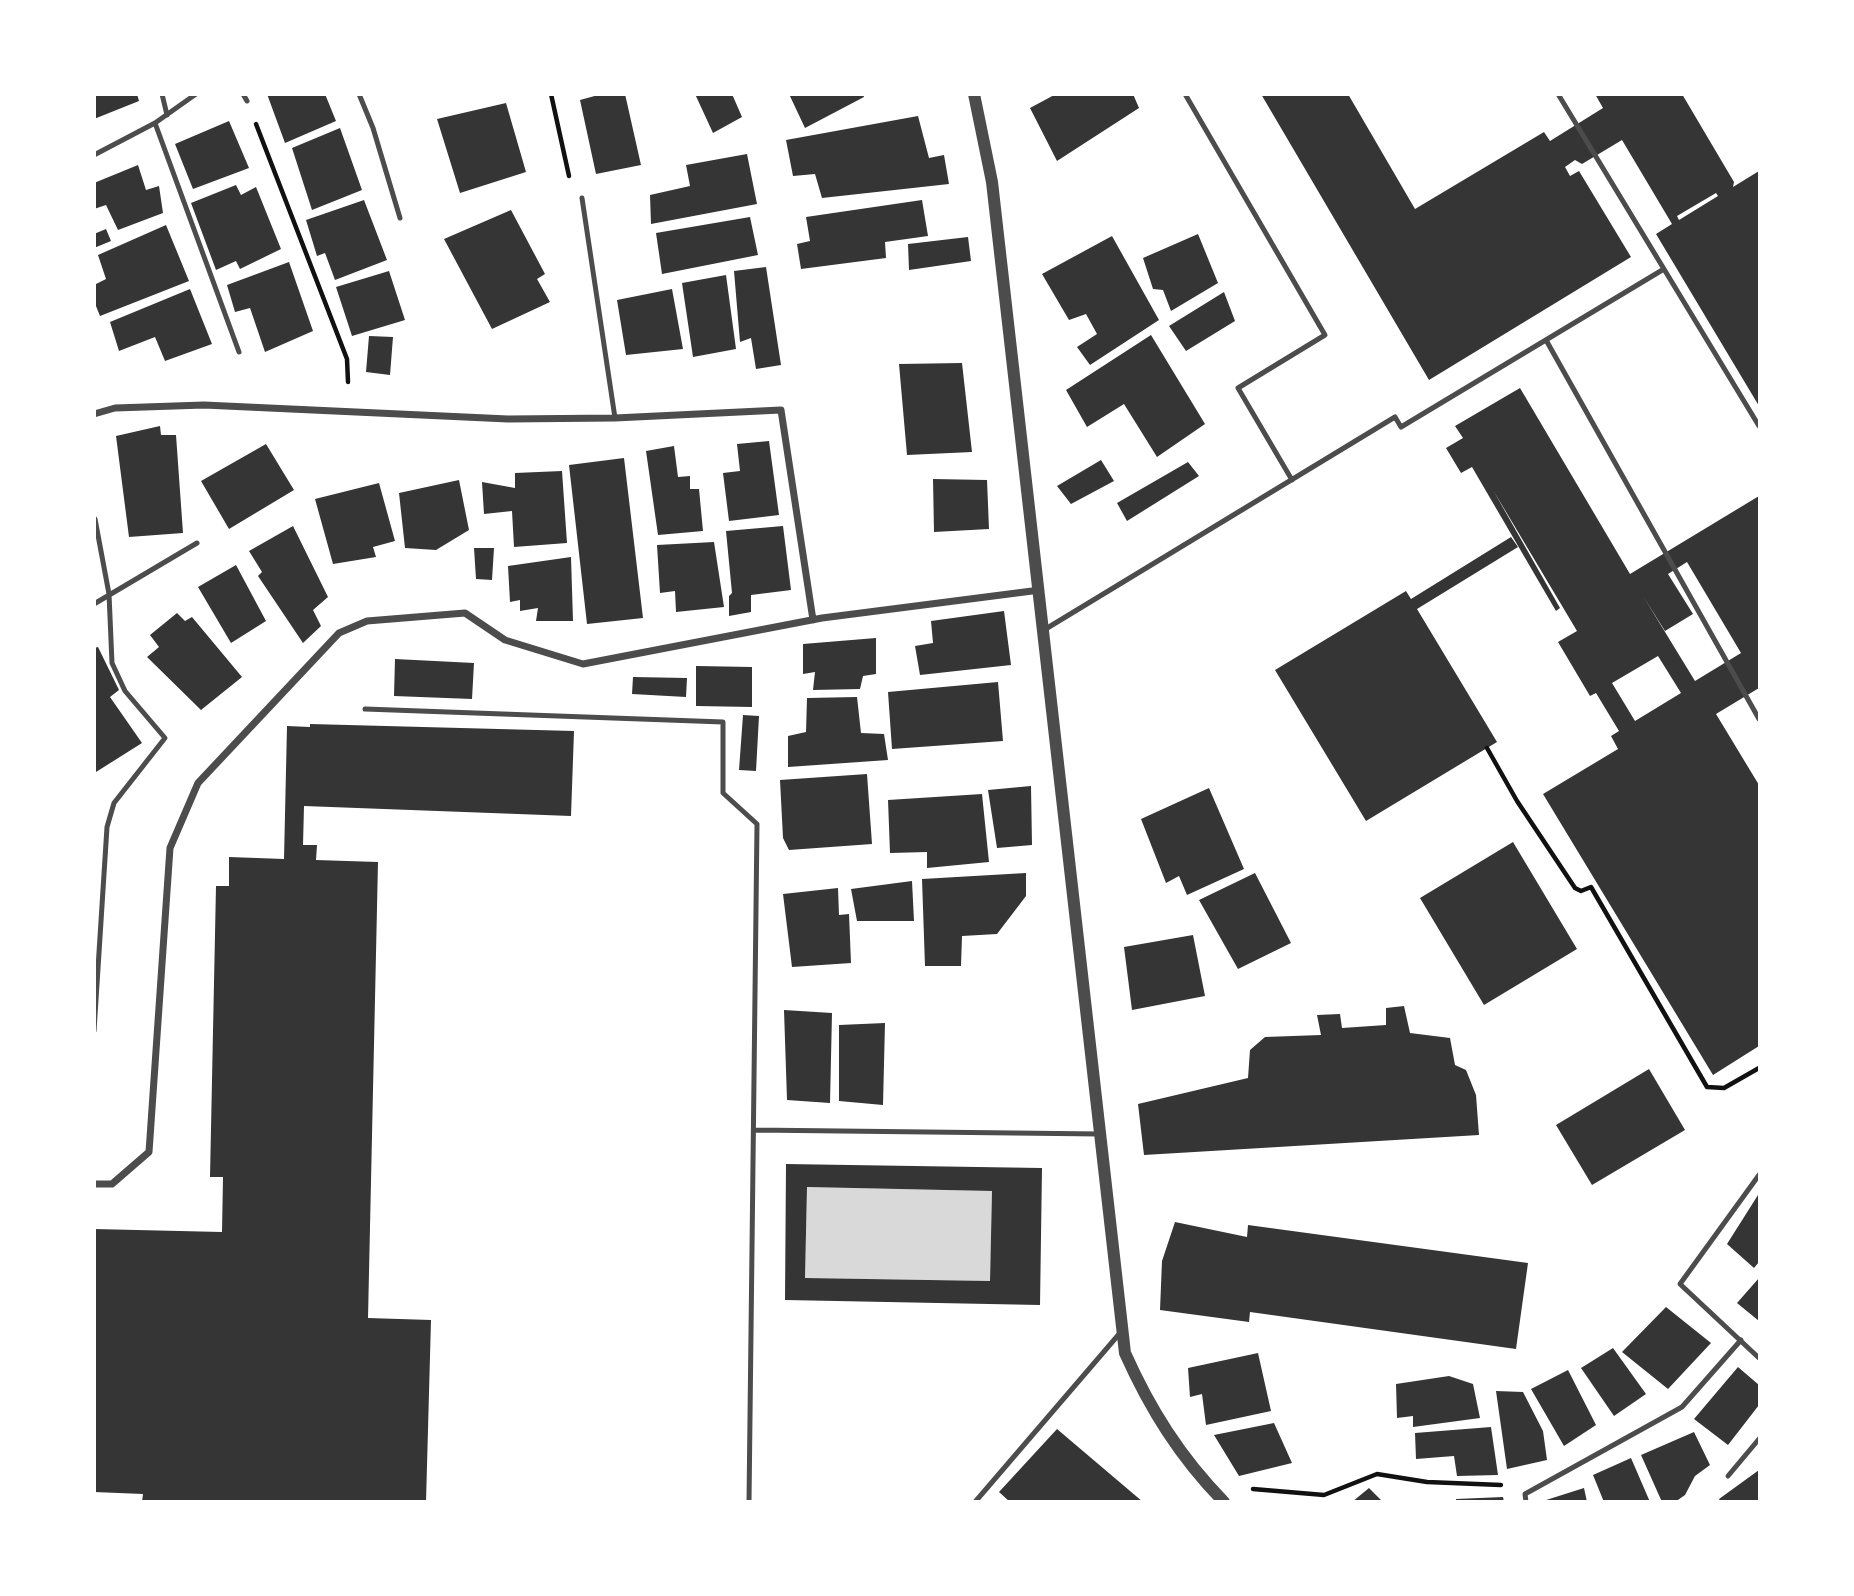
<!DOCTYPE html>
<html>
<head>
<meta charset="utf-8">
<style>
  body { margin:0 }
  #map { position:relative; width:1854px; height:1596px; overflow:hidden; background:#fff; font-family:Signika,sans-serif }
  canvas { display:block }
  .frame { position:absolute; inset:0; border:96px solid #fff; pointer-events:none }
</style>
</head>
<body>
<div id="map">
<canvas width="1854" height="1596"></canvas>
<div class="frame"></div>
</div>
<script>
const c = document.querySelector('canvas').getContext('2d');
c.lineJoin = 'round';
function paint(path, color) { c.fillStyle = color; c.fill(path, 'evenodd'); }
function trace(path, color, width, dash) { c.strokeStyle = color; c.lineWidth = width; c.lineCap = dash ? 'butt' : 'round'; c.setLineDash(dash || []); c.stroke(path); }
paint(new Path2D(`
  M 807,1187 L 992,1191 L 990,1281 L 805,1278 Z`), '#d9d9d9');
paint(new Path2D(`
  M 94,94 L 137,94 L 139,101 L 94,119 Z
  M 267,94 L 325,94 L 336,121 L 285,143 Z
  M 602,94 L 625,94 L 641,165 L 596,174 L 580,100 Z
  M 695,94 L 732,94 L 742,117 L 713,133 Z
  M 789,94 L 863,94 L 864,97 L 805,128 Z
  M 1056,94 L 1133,94 L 1139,108 L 1057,161 L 1030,108 Z
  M 1261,94 L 1348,94 L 1415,209 L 1544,132 L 1550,141 L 1603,108 L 1595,94 L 1682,94 L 1734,182 L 1733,187 L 1759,171 L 1759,406 L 1656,234 L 1672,224 L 1622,140 L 1582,164 L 1575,160 L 1565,167 L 1570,176 L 1579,171 L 1631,257 L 1429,380 ZM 1716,193 L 1718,196 L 1679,220 L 1677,216 Z
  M 506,103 L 526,172 L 460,193 L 437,119 Z
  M 918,116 L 929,158 L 944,155 L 949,184 L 822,198 L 815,174 L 793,176 L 786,140 Z
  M 229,121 L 249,168 L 193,189 L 175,144 Z
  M 340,128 L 362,190 L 312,210 L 292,148 Z
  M 747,154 L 757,204 L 651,224 L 650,195 L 690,186 L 686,165 Z
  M 138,165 L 146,190 L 159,186 L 163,213 L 118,230 L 106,205 L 94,209 L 94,183 Z
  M 236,185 L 241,195 L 256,187 L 281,249 L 240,269 L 236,261 L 216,270 L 191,203 Z
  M 364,200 L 387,260 L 335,280 L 325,253 L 317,256 L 306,220 Z
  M 922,200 L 928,236 L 885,242 L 886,258 L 801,269 L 797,244 L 810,241 L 806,217 Z
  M 511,210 L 545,274 L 537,279 L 550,302 L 492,329 L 444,239 Z
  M 750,217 L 758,255 L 662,274 L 656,233 Z
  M 166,225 L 189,281 L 100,316 L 94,301 L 94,285 L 106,279 L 98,255 Z
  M 106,229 L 111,241 L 94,248 L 94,234 Z
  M 1198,234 L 1218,283 L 1171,311 L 1163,290 L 1153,289 L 1143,258 Z
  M 1112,236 L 1159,320 L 1090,365 L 1077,347 L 1097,334 L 1086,314 L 1069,320 L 1042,274 Z
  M 968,237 L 971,261 L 909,270 L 908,244 Z
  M 289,262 L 313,331 L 265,352 L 250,308 L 235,312 L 227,285 Z
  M 766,267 L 781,365 L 756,369 L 751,338 L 740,342 L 734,271 Z
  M 389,271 L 405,320 L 352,336 L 336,287 Z
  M 726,275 L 736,349 L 693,357 L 682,283 Z
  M 190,289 L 212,344 L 165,361 L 155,337 L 119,351 L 110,322 Z
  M 672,289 L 683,349 L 626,355 L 617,300 Z
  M 1224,292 L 1235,321 L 1186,351 L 1169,326 Z
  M 1151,335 L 1205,424 L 1157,457 L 1124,404 L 1087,427 L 1066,390 Z
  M 369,336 L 393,337 L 390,375 L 366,372 Z
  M 962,363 L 972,452 L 907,455 L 899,364 Z
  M 1520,388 L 1630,574 L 1759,496 L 1759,688 L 1716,714 L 1759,785 L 1759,1046 L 1713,1075 L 1543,794 L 1618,749 L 1611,736 L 1619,731 L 1596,693 L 1590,696 L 1558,642 L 1577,631 L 1493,490 L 1560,608 L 1556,611 L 1472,467 L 1461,473 L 1446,448 L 1463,438 L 1455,426 ZM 1687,562 L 1741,653 L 1695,681 L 1643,596 L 1665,631 L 1693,614 L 1668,574 ZM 1658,656 L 1681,693 L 1635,721 L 1612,683 Z
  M 160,426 L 161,435 L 176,435 L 183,533 L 129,537 L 116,436 Z
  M 769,441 L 779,515 L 729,521 L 723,473 L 740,471 L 737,444 Z
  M 266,444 L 294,490 L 229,529 L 201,481 Z
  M 674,446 L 678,477 L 690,476 L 690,489 L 699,489 L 703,531 L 658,535 L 646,451 Z
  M 624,458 L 643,618 L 587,624 L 569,465 Z
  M 1101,460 L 1114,481 L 1071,504 L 1057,486 Z
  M 1188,462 L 1199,476 L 1127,521 L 1117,503 Z
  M 562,471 L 567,543 L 514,547 L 512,511 L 484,514 L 482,482 L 515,488 L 515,473 Z
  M 933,479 L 987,480 L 989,529 L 934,532 Z
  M 459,480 L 469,530 L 436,550 L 405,548 L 399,493 Z
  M 379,483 L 395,541 L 373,547 L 376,557 L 333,564 L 315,499 Z
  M 293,526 L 328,597 L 313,610 L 321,626 L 303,643 L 258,576 L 262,572 L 249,551 Z
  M 783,526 L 791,590 L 751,595 L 751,612 L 729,616 L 729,596 L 732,593 L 726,531 Z
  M 1511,537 L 1518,547 L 1417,609 L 1497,742 L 1366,821 L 1275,670 L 1406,591 L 1411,599 Z
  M 714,542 L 724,607 L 676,612 L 675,591 L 660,593 L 657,545 Z
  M 474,548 L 494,548 L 492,580 L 476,579 Z
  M 571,557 L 573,621 L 536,621 L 538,608 L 520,611 L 520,600 L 510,602 L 508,566 Z
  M 236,565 L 266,621 L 231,643 L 198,587 Z
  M 1004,611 L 1011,665 L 920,675 L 915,646 L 933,643 L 931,621 Z
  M 177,613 L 185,621 L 192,617 L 242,677 L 201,710 L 147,657 L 159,647 L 150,635 Z
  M 876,638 L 876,674 L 863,676 L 860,689 L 813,690 L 815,672 L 803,674 L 803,644 Z
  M 98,647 L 119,690 L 110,697 L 142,743 L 96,772 L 94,648 Z
  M 395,659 L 474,663 L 472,699 L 394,696 Z
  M 696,666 L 752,667 L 752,707 L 696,706 Z
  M 633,677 L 687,678 L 686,697 L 632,694 Z
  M 998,682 L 1003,741 L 892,749 L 888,692 Z
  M 857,697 L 861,733 L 884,734 L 888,760 L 788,767 L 788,736 L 806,732 L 807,698 Z
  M 743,715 L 759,716 L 756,771 L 739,770 Z
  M 310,724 L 574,731 L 571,816 L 304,806 L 303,845 L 317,845 L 316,860 L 378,862 L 368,1318 L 431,1320 L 426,1502 L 142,1502 L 143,1494 L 94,1492 L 94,1229 L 222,1232 L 223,1177 L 210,1177 L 216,886 L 229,886 L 229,857 L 284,859 L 287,726 L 310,727 Z
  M 867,774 L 872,844 L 789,850 L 783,838 L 780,780 Z
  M 1031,786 L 1032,845 L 997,848 L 988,790 Z
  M 1209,788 L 1244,869 L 1187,895 L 1179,876 L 1166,883 L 1141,819 Z
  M 982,794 L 989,862 L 927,868 L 927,852 L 890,853 L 888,800 Z
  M 1513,842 L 1577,949 L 1484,1005 L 1420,898 Z
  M 1026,873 L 1026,896 L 997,934 L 962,936 L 961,966 L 925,966 L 922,879 Z
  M 1255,873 L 1291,943 L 1238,969 L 1199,900 Z
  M 912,881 L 914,921 L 857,921 L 851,889 Z
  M 838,888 L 839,915 L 849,914 L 851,963 L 792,967 L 783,894 Z
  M 1193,935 L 1205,996 L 1132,1010 L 1124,947 Z
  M 1404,1006 L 1410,1033 L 1450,1038 L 1455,1065 L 1466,1070 L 1476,1095 L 1479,1135 L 1144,1155 L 1138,1104 L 1248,1078 L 1250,1050 L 1265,1037 L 1321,1035 L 1317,1015 L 1340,1014 L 1342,1028 L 1386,1025 L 1386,1008 Z
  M 784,1010 L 832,1013 L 830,1103 L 787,1100 Z
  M 885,1023 L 883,1105 L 839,1101 L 839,1025 Z
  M 1649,1069 L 1685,1130 L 1592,1185 L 1556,1125 Z
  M 786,1164 L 1042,1168 L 1040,1305 L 785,1300 ZM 807,1187 L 992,1191 L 990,1281 L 805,1278 Z
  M 1758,1195 L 1759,1262 L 1754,1268 L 1727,1244 Z
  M 1175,1222 L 1247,1237 L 1248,1225 L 1528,1263 L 1516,1349 L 1250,1312 L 1249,1322 L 1160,1310 L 1162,1261 Z
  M 1759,1278 L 1759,1321 L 1737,1303 Z
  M 1666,1307 L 1711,1343 L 1668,1389 L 1622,1352 Z
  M 1613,1348 L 1646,1394 L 1614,1416 L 1581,1368 Z
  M 1258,1353 L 1271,1411 L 1206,1425 L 1202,1394 L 1190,1397 L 1188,1368 Z
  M 1738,1367 L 1759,1385 L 1759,1405 L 1728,1445 L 1694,1419 Z
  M 1568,1370 L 1596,1425 L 1564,1446 L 1531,1389 Z
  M 1449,1376 L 1473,1384 L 1480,1418 L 1413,1427 L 1413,1416 L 1397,1418 L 1396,1384 Z
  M 1496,1391 L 1523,1392 L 1543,1431 L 1547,1460 L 1507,1469 Z
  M 1274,1423 L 1292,1463 L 1239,1476 L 1214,1435 Z
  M 1491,1427 L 1498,1475 L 1457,1476 L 1454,1456 L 1416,1459 L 1415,1433 Z
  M 1057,1429 L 1143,1502 L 1010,1502 L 999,1492 Z
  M 1694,1432 L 1710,1465 L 1695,1476 L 1685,1495 L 1675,1502 L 1662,1502 L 1641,1455 Z
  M 1631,1458 L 1650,1502 L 1604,1502 L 1593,1475 Z
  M 1759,1470 L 1759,1502 L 1721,1502 L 1719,1499 Z
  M 1369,1488 L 1383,1502 L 1352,1502 Z
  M 1584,1488 L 1587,1502 L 1544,1502 L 1543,1501 Z
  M 1503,1497 L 1504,1502 L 1456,1502 L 1456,1499 Z`), '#353535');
trace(new Path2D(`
  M 551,94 L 569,176
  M 256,124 L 347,359 L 348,382
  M 1487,748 L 1517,801 L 1575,888 L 1581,891 L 1591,887 L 1707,1087 L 1724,1088 L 1759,1068
  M 1253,1489 L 1324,1495 L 1377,1474 L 1427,1482 L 1501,1485`), '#111', 4.5);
trace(new Path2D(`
  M 162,94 L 167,115
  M 243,94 L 247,101
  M 359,94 L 373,128 L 400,218
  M 1185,94 L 1325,335 L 1238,388 L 1292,480
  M 1558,94 L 1759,426
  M 155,123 L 239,352
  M 94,155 L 155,123 L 196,94
  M 582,198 L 615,418
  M 1546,340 L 1759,719
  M 94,604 L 197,543
  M 1044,630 L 1395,417 L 1401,427 L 1664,269
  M 365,709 L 723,722 L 723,793 L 757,824 L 749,1502
  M 94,1031 L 107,827 L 114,803 L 165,738 L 125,691 L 112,663 L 109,594 L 95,519
  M 754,1130 L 1100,1134
  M 1759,1175 L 1680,1284 L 1759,1358
  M 1728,1476 L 1759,1439
  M 975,1502 L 1120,1333
  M 1526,1502 L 1525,1494 L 1682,1407 L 1741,1340`), '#4c4c4c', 5);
trace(new Path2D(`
  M 94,414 L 115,408 L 204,405 L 508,419 L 615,418 L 781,410 L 813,620
  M 94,1184 L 112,1184 L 149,1152 L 170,848 L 198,783 L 339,633 L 367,621 L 465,613 L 505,640 L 583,664 L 822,618 L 1040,590`), '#4c4c4c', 7);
trace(new Path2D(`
  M 974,94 L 992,182 L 1125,1353 C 1150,1409 1180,1457 1224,1502`), '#4c4c4c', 12);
</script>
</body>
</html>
